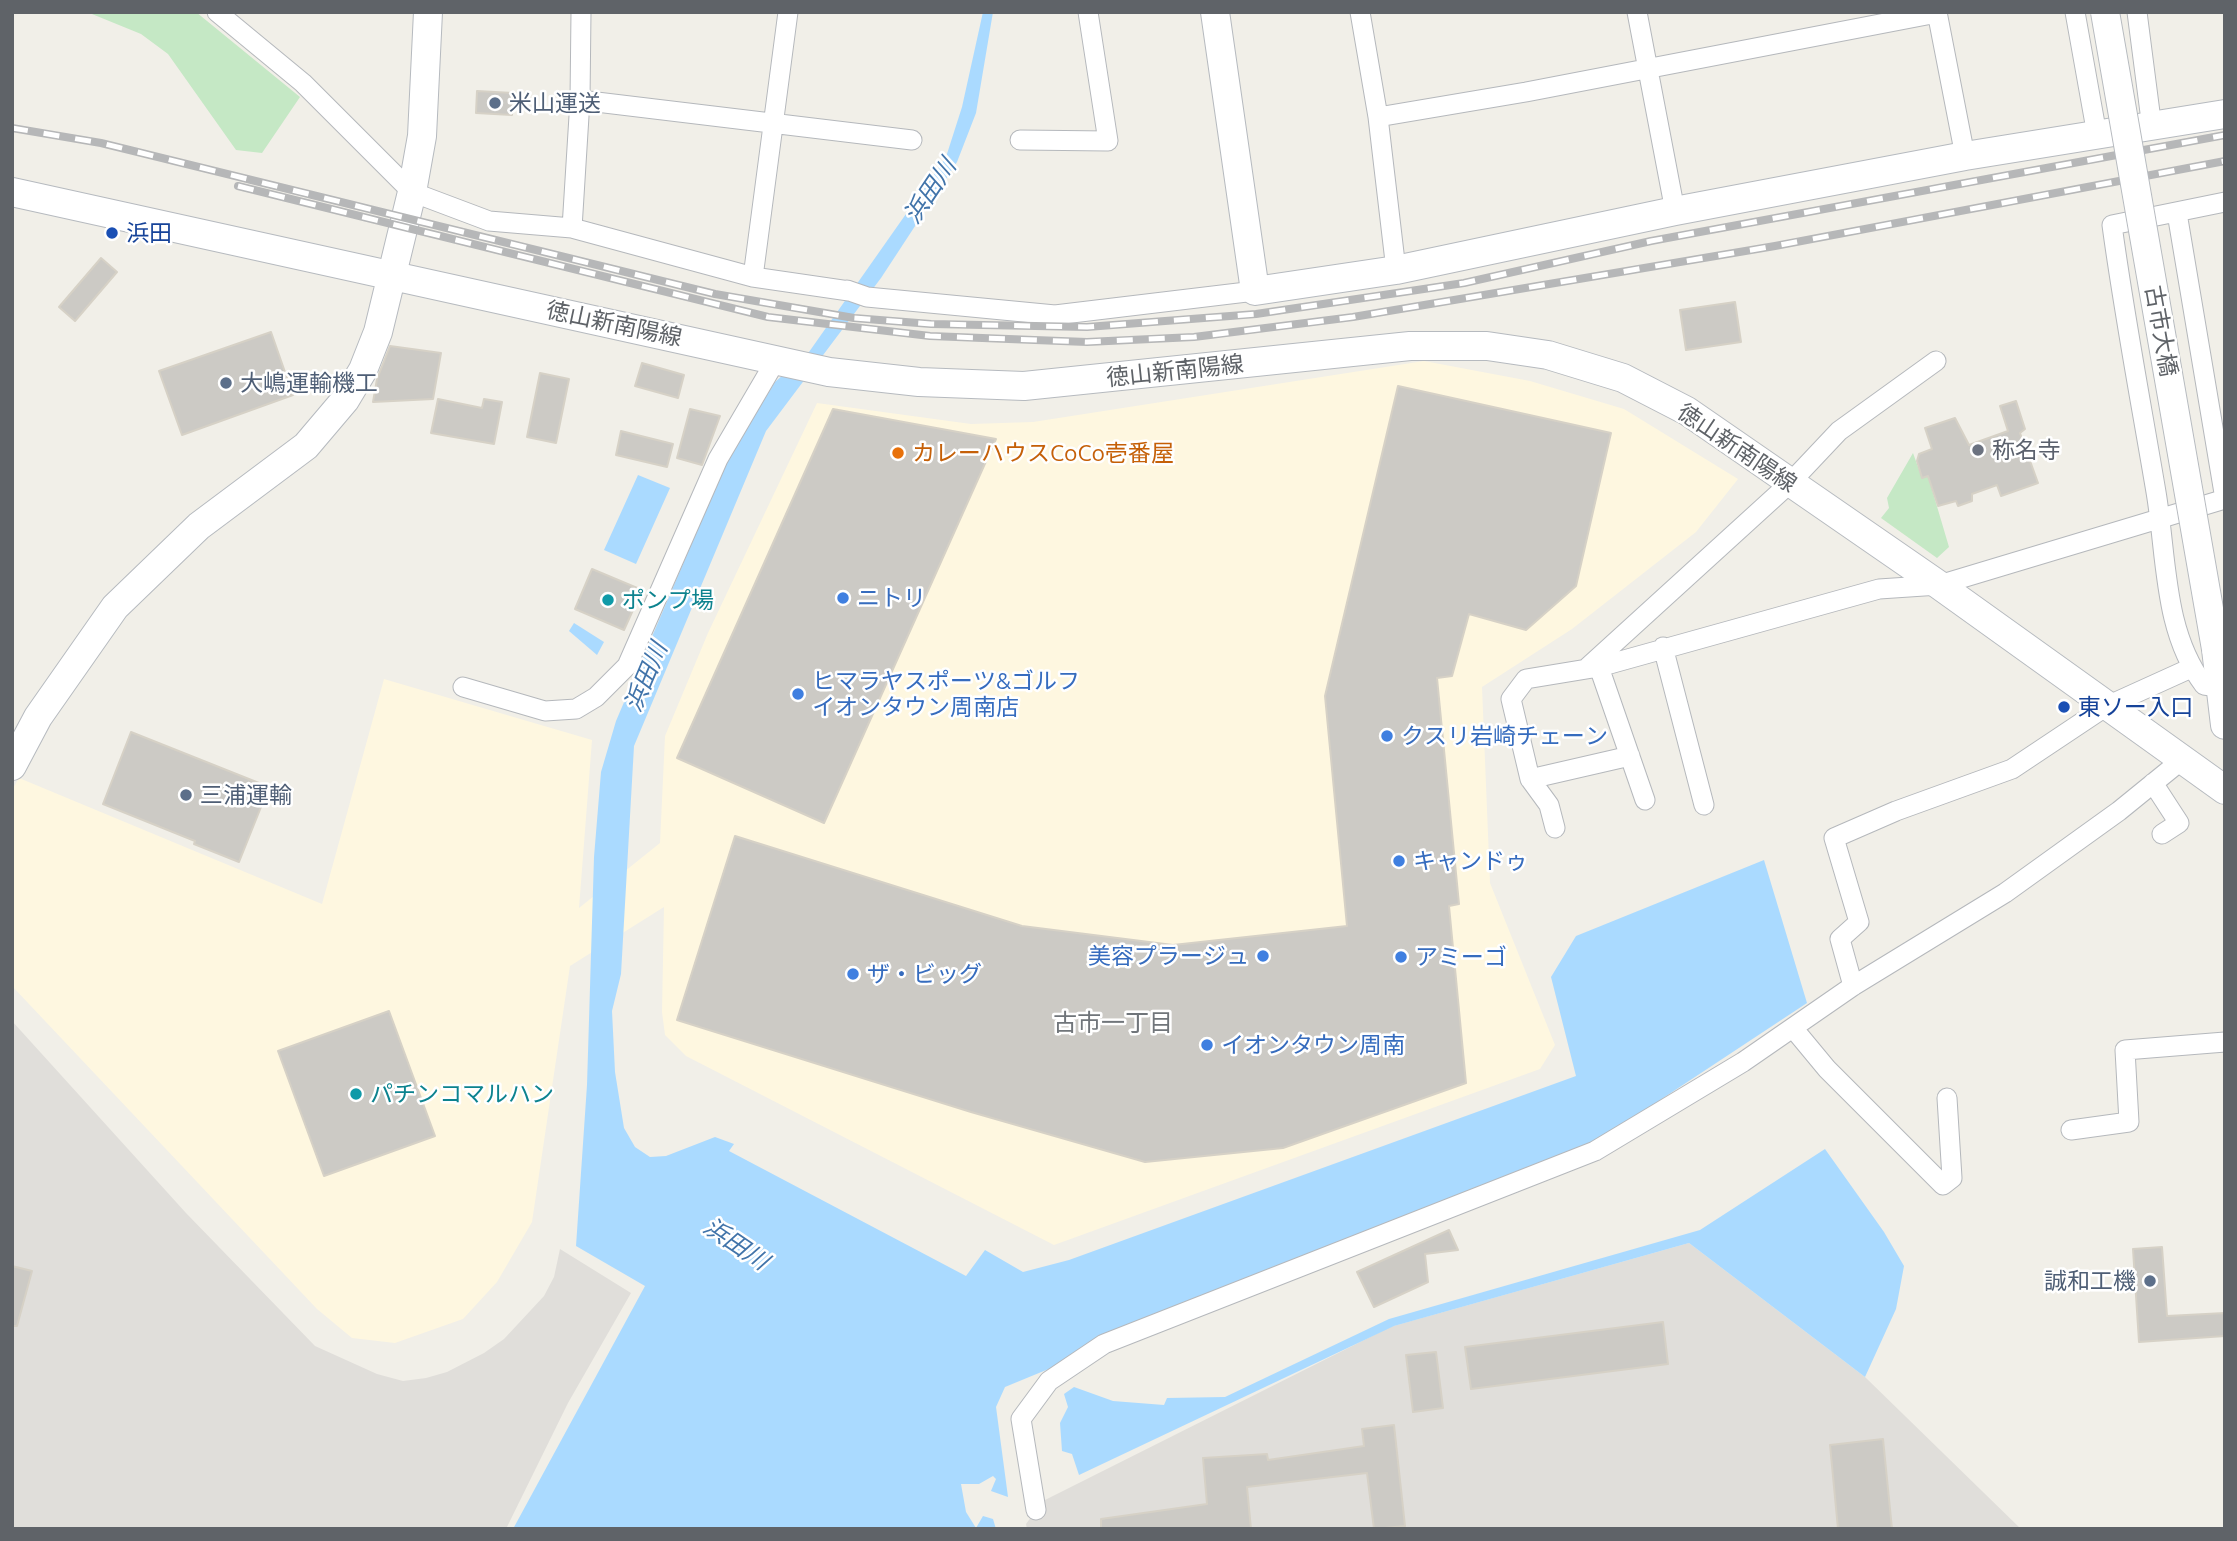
<!DOCTYPE html>
<html>
<head>
<meta charset="utf-8">
<style>
  body { margin:0 }
  #map { position:relative; width:2237px; height:1541px; overflow:hidden; background:#f1efe8; font-family:Ubuntu,sans-serif }
  canvas { display:block }
  .frame { position:absolute; inset:0; border:14px solid #5f6368; pointer-events:none }
</style>
</head>
<body>
<div id="map">
<canvas width="2237" height="1541"></canvas>
<div class="frame"></div>
</div>
<script>
const c = document.querySelector('canvas').getContext('2d');
c.lineJoin = 'round';
function paint(path, color) { c.fillStyle = color; c.fill(path, 'evenodd'); }
function trace(path, color, width, dash) { c.strokeStyle = color; c.lineWidth = width; c.lineCap = dash ? 'butt' : 'round'; c.setLineDash(dash || []); c.stroke(path); }
function write(font, color, halo, rows, align = 'center') {
  c.font = font + ' Ubuntu,"Noto Sans JP",sans-serif'; c.lineWidth = 5; c.setLineDash([]); c.textBaseline = 'middle'; c.strokeStyle = halo; c.fillStyle = color; for (const [text, x, y, turn = 0] of rows) {
    c.save(); c.translate(x, y); c.rotate((+turn || 0) * Math.PI / 180); c.textAlign = isNaN(turn) ? turn : align; if (halo) c.strokeText(text, 0, 0); c.fillText(text, 0, 0); c.restore();
  }
}
paint(new Path2D(`
  M 1424,361 L 1530,381 L 1624,409 L 1738,479 L 1696,532 L 1572,629 L 1482,687 L 1490,883 L 1555,1045 L 1540,1069 L 1054,1245 L 686,1056 L 665,1035 L 662,1012 L 664,907 L 570,966 L 532,1222 L 497,1282 L 463,1319 L 395,1343 L 352,1338 L 317,1309 L 12,986 L 12,790 L 19,778 L 322,904 L 384,679 L 592,740 L 579,908 L 660,843 L 665,736 L 708,633 L 817,403 L 971,424 L 1033,422 Z`), '#fef7e0');
paint(new Path2D(`
  M 12,1021 L 186,1213 L 315,1346 L 377,1374 L 403,1381 L 426,1378 L 447,1372 L 484,1353 L 504,1339 L 544,1296 L 554,1277 L 560,1249 L 631,1293 L 568,1403 L 506,1529 L 12,1529 Z
  M 1689,1243 L 1865,1377 L 2021,1529 L 1027,1529 L 1026,1524 L 1043,1501 L 1390,1327 Z`), '#e0deda');
paint(new Path2D(`
  M 87,12 L 196,12 L 300,97 L 262,153 L 236,150 L 168,54 L 141,34 Z
  M 1913,453 L 1922,478 L 1928,476 L 1949,547 L 1937,558 L 1881,518 L 1889,508 L 1887,498 Z`), '#c5e8c5');
paint(new Path2D(`
  M 983,12 L 993,12 L 976,113 L 957,162 L 881,278 L 766,431 L 634,746 L 621,974 L 612,1011 L 615,1072 L 624,1128 L 635,1147 L 650,1157 L 666,1156 L 715,1137 L 734,1144 L 729,1151 L 966,1276 L 985,1250 L 1023,1272 L 1069,1260 L 1576,1076 L 1551,977 L 1576,936 L 1764,860 L 1807,1003 L 1592,1145 L 1005,1387 L 996,1407 L 1008,1497 L 991,1491 L 996,1479 L 993,1476 L 979,1484 L 961,1484 L 966,1512 L 976,1528 L 983,1516 L 993,1519 L 996,1529 L 513,1529 L 645,1286 L 576,1246 L 587,1085 L 594,857 L 601,772 L 616,721 L 726,463 L 775,382 L 809,352 L 946,157 L 962,107 Z
  M 638,475 L 670,488 L 636,564 L 604,550 Z
  M 574,623 L 604,642 L 597,655 L 569,631 Z
  M 1825,1149 L 1884,1232 L 1904,1266 L 1896,1309 L 1865,1377 L 1689,1243 L 1394,1326 L 1079,1475 L 1072,1454 L 1062,1451 L 1060,1423 L 1068,1407 L 1064,1394 L 1074,1387 L 1113,1401 L 1164,1405 L 1167,1398 L 1225,1397 L 1389,1319 L 1700,1230 Z`), '#aadaff');
const building = new Path2D(`
  M 477,91 L 513,93 L 512,115 L 476,113 Z
  M 101,258 L 117,272 L 75,321 L 59,307 Z
  M 1735,302 L 1741,342 L 1686,350 L 1680,310 Z
  M 271,332 L 293,395 L 182,435 L 159,371 Z
  M 390,346 L 441,353 L 433,399 L 373,402 L 377,379 Z
  M 642,363 L 684,375 L 678,398 L 635,386 Z
  M 540,373 L 569,379 L 556,443 L 527,437 Z
  M 1398,386 L 1611,433 L 1576,586 L 1526,630 L 1469,614 L 1452,676 L 1437,678 L 1459,904 L 1449,906 L 1466,1083 L 1283,1148 L 1145,1162 L 971,1112 L 677,1020 L 735,836 L 1022,926 L 1173,945 L 1347,926 L 1325,696 Z
  M 438,399 L 482,408 L 484,399 L 502,402 L 494,444 L 431,433 Z
  M 2016,401 L 2025,429 L 2020,433 L 2038,483 L 2001,496 L 1997,485 L 1972,494 L 1972,501 L 1958,506 L 1956,501 L 1938,506 L 1928,476 L 1922,478 L 1917,461 L 1919,454 L 1932,449 L 1925,428 L 1955,418 L 1969,445 L 2008,431 L 2000,406 Z
  M 690,409 L 720,416 L 702,465 L 677,458 Z
  M 833,409 L 996,439 L 824,823 L 677,758 Z
  M 621,431 L 673,444 L 667,467 L 616,455 Z
  M 592,569 L 642,590 L 624,630 L 575,609 Z
  M 131,732 L 269,787 L 239,862 L 194,844 L 195,841 L 103,804 Z
  M 389,1011 L 435,1136 L 324,1176 L 278,1051 Z
  M 1449,1230 L 1458,1250 L 1425,1254 L 1428,1282 L 1374,1307 L 1357,1272 Z
  M 2162,1247 L 2167,1316 L 2225,1313 L 2225,1336 L 2139,1342 L 2133,1249 Z
  M 12,1266 L 32,1271 L 17,1326 L 12,1326 Z
  M 1663,1322 L 1668,1364 L 1471,1389 L 1465,1347 Z
  M 1436,1352 L 1443,1408 L 1413,1412 L 1406,1355 Z
  M 1394,1425 L 1405,1526 L 1374,1529 L 1367,1473 L 1247,1487 L 1251,1529 L 1101,1529 L 1101,1519 L 1207,1504 L 1203,1458 L 1267,1454 L 1268,1460 L 1364,1446 L 1362,1429 Z
  M 1883,1439 L 1892,1529 L 1838,1529 L 1830,1445 Z`);
paint(building, '#cccac5');
trace(building, '#d6d1c6', 2);
const street = new Path2D(`
  M 217,12 L 303,83 L 412,192 L 489,221 L 572,228 L 753,277 L 849,291
  M 1360,12 L 1378,117 L 1396,270
  M 1637,12 L 1675,211
  M 1937,12 L 1965,156
  M 2075,12 L 2097,135
  M 2137,12 L 2152,128
  M 580,100 L 912,140
  M 1378,117 L 1526,92 L 1937,13
  M 1020,140 L 1108,141 L 1088,12
  M 2225,202 L 2112,225 C 2124,314 2141,403 2156,492 C 2167,557 2163,631 2204,685 L 2225,688
  M 2177,213 L 2225,499
  M 572,228 L 580,100 L 581,12
  M 753,277 L 788,12
  M 847,290 L 867,297 L 1055,315 L 1255,291
  M 1663,647 L 1704,805
  M 1588,667 L 1789,484 L 1839,431 L 1936,361
  M 1599,667 L 1645,800
  M 463,687 L 545,711 L 576,709 L 596,697 L 627,666 L 718,459 L 776,360
  M 1530,779 L 1630,756
  M 2153,783 L 2179,823 L 2162,834
  M 1555,828 L 1549,805 L 1530,779 L 1511,699 L 1526,679 L 1599,667 L 1879,589 L 1939,585 L 2225,499
  M 1853,986 L 1840,939 L 1859,922 L 1834,838 L 1896,811 L 2012,769 L 2105,707 L 2191,668
  M 1793,1028 L 1827,1069 L 1943,1185 L 1952,1178 L 1947,1098
  M 2071,1130 L 2129,1122 L 2125,1050 L 2225,1042
  M 1036,1510 L 1021,1419 L 1049,1381 L 1104,1344 L 1595,1151 L 1743,1062 L 1853,986 L 2005,893 L 2119,811 L 2183,759`);
const secondary = new Path2D(`
  M 1215,12 L 1255,291 L 1396,270 L 1675,211 L 1965,156 L 2225,114
  M 12,192 L 829,372 L 919,382 L 1024,386 L 1410,346 L 1487,346 L 1548,355 L 1623,378 L 1687,411 L 1939,585 L 2225,790
  M 2216,649 L 2225,725
  M 12,766 L 38,717 L 115,607 L 199,526 L 306,446 L 345,400 L 363,370 L 378,332 L 412,192 L 422,136 L 428,12`);
trace(street, '#b5b8bc', 21);
trace(secondary, '#b6babf', 30);
trace(street, '#fff', 19);
trace(secondary, '#fff', 28);
const rail = new Path2D(`
  M 12,128 L 101,143 L 715,294 L 854,318 L 931,324 L 1087,327 L 1256,314 L 1464,283 L 1651,241 L 2225,135
  M 238,186 L 768,317 L 930,336 L 1087,342 L 1194,337 L 1353,317 L 1775,246 L 2225,161`);
trace(rail, '#b6b7b8', 8);
trace(rail, '#fff', 5, [16]);
const secondaryBridge = new Path2D(`
  M 2105,12 L 2216,649`);
trace(secondaryBridge, '#b6babf', 30, []);
trace(secondaryBridge, '#fff', 28);
for (const [x, y, r, color] of [
  [495,103,7,"#5c6f8a"],
  [112,233,7,"#1a4fb4"],
  [226,383,7,"#5c6f8a"],
  [1978,450,7,"#6b7280"],
  [898,453,7,"#e8710a"],
  [843,598,7,"#3f7fe0"],
  [608,600,7,"#0f9aa8"],
  [798,694,7,"#3f7fe0"],
  [2064,707,7,"#1a4fb4"],
  [1387,736,7,"#3f7fe0"],
  [186,795,7,"#5c6f8a"],
  [1399,861,7,"#3f7fe0"],
  [1263,956,7,"#3f7fe0"],
  [1401,957,7,"#3f7fe0"],
  [853,974,7,"#3f7fe0"],
  [1207,1045,7,"#3f7fe0"],
  [356,1094,7,"#0f9aa8"],
  [2150,1281,7,"#5c6f8a"]
]) { const dot = new Path2D(); dot.arc(x, y, r, 0, 2 * Math.PI); c.fillStyle = color; c.fill(dot); trace(dot, '#fff', 2.5); }
write('23px', '#4e5e75', '#fff', [
  ["米山運送",509,103],
  ["大嶋運輸機工",240,383],
  ["三浦運輸",200,795],
  ["誠和工機",2136,1281,"right"]
], 'left');
write('23px', '#164399', '#fff', [
  ["浜田",126,233],
  ["東ソー入口",2078,707]
], 'left');
write('23px', '#5f6368', '#fff', [
  ["徳山新南陽線",614,324,12],
  ["古市大橋",2161,331,80],
  ["徳山新南陽線",1175,371,-6],
  ["徳山新南陽線",1737,448,34]
]);
write('23px', '#5b616d', '#fff', [
  ["称名寺",1992,450]
], 'left');
write('23px', '#c56008', '#fff', [
  ["カレーハウスCoCo壱番屋",912,453]
], 'left');
write('23px', '#366cbe', '#fff', [
  ["ニトリ",857,598],
  ["ヒマラヤスポーツ&ゴルフ",812,681],
  ["イオンタウン周南店",812,707],
  ["クスリ岩崎チェーン",1401,736],
  ["キャンドゥ",1413,861],
  ["美容プラージュ",1249,956,"right"],
  ["アミーゴ",1415,957],
  ["ザ・ビッグ",867,974],
  ["イオンタウン周南",1221,1045]
], 'left');
write('23px', '#0d838f', '#fff', [
  ["ポンプ場",622,600],
  ["パチンコマルハン",370,1094]
], 'left');
write('italic 24px', '#4174aa', '#fff', [
  ["浜田川",930,191,-56],
  ["浜田川",646,677,-67],
  ["浜田川",736,1244,34]
]);
write('24px', '#70757a', '#fff', [
  ["古市一丁目",1113,1023]
]);
</script>
</body>
</html>
